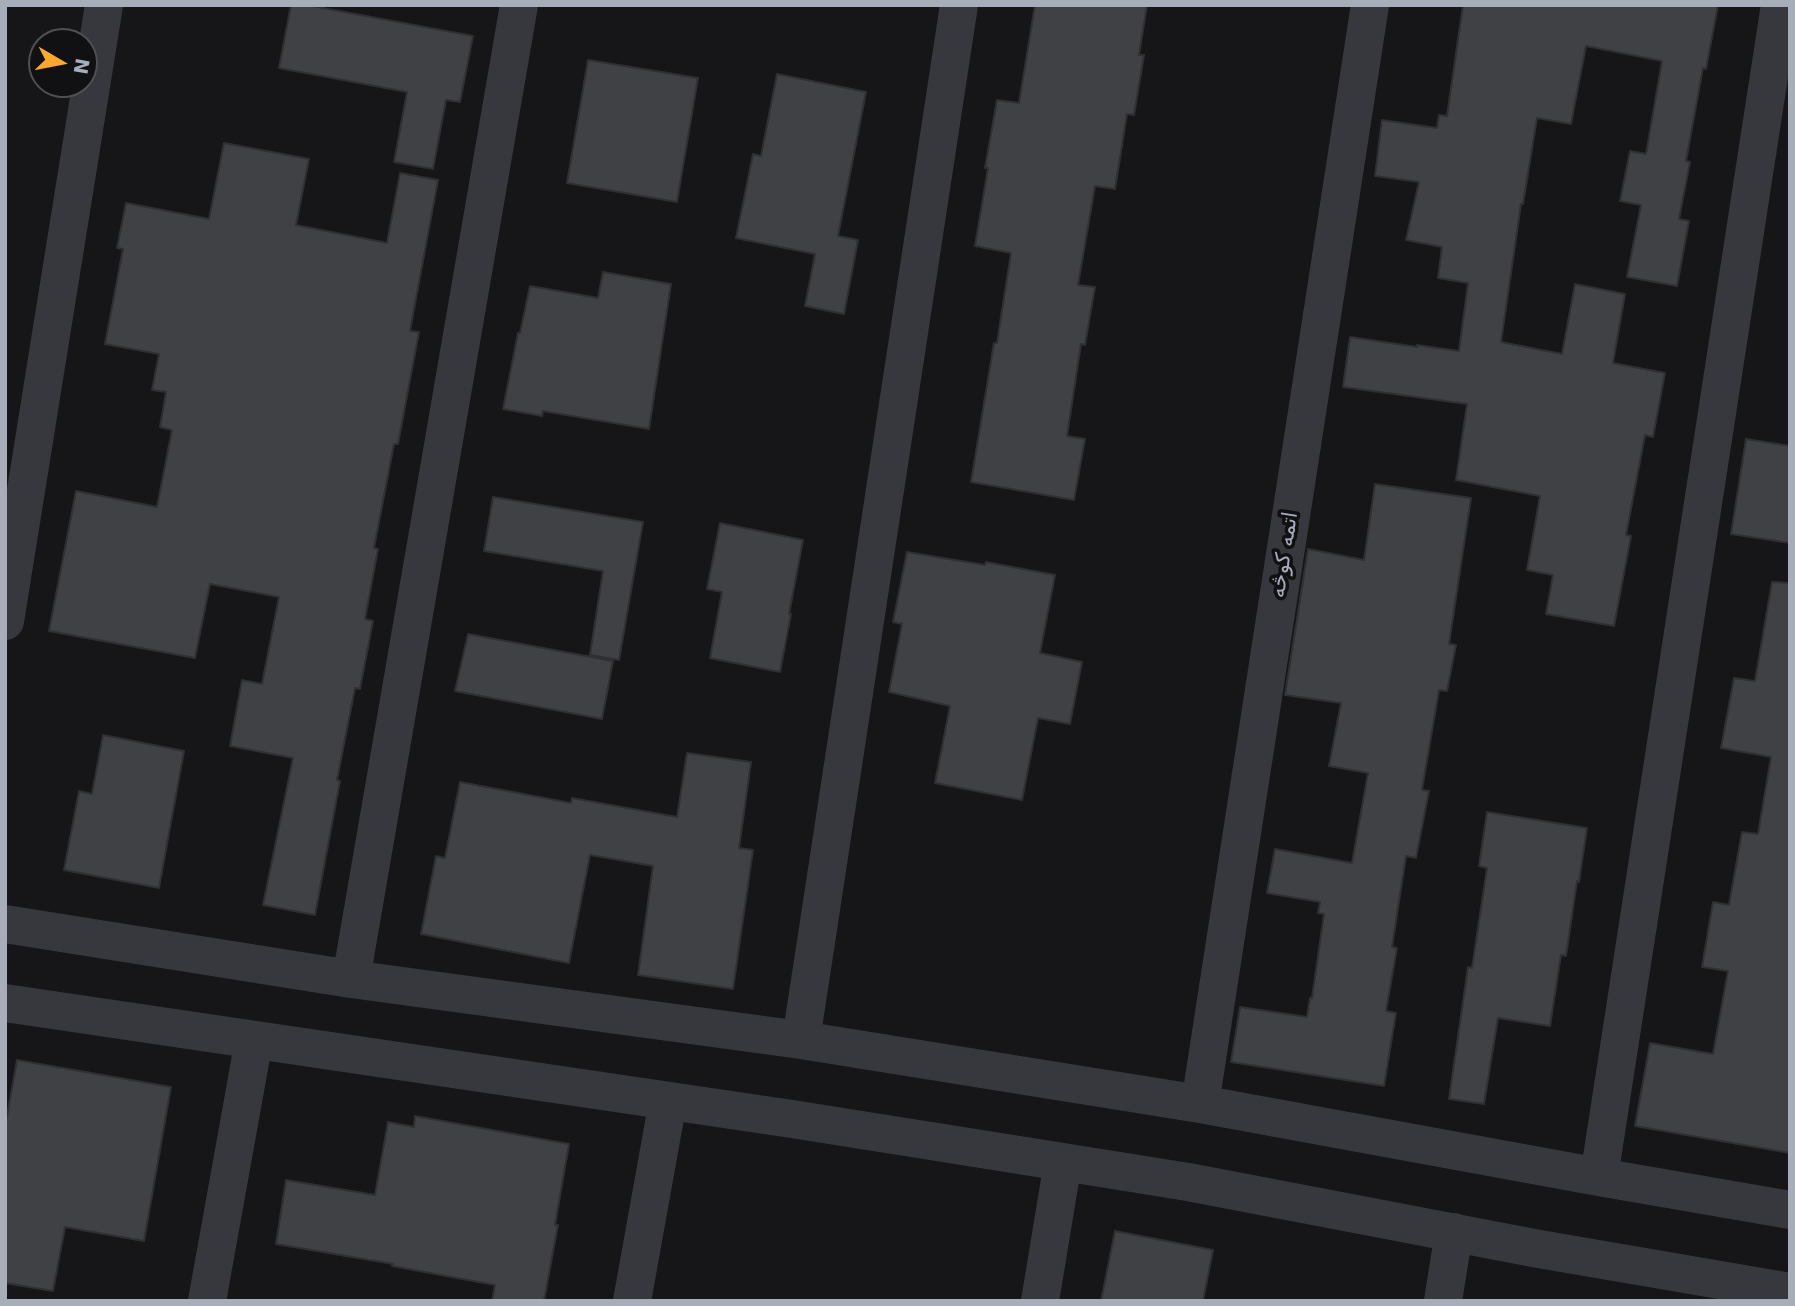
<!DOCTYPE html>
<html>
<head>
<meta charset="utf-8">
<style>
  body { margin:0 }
  #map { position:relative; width:1795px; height:1306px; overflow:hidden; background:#161618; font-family:"DejaVu Sans",sans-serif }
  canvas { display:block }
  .frame { position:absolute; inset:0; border:7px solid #a7aeb9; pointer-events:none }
  .north { position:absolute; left:28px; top:28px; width:70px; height:70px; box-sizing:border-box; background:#111113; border:2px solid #4d5055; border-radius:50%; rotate:100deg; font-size:19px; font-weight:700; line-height:28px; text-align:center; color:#a7aeb9 }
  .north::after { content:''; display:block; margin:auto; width:24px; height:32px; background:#faa92d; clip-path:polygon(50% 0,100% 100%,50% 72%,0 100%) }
</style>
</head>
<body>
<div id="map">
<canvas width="1795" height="1306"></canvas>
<div class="frame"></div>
<div class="north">N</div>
</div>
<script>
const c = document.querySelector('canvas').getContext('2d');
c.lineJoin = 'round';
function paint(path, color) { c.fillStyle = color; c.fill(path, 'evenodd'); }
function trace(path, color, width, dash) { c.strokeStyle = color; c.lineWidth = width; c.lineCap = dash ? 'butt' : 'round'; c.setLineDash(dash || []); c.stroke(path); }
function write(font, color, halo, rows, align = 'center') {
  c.font = font + ' "DejaVu Sans","Noto Naskh Arabic",sans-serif'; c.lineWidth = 7; c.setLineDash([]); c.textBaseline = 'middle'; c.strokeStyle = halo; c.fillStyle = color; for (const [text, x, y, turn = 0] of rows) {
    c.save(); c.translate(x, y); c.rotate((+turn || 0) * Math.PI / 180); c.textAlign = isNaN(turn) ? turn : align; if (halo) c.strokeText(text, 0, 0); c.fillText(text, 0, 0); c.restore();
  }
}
const building = new Path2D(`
  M 291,5 L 307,5 L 473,36 L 460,102 L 446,100 L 433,169 L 394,162 L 407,92 L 279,68 Z
  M 1035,5 L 1147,5 L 1139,55 L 1144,55 L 1134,115 L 1127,114 L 1115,189 L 1095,186 L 1078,285 L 1095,287 L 1085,345 L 1081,344 L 1067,436 L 1085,439 L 1074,500 L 971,482 L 994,343 L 997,343 L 1011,253 L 975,246 L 988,168 L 985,168 L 997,100 L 1019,103 Z
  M 1463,5 L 1718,5 L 1706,69 L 1703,68 L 1686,161 L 1690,162 L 1679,219 L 1689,221 L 1677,286 L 1627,277 L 1641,205 L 1620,201 L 1630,151 L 1646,154 L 1662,61 L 1586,46 L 1571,124 L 1537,118 L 1523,204 L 1521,204 L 1501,342 L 1562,354 L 1575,284 L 1625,294 L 1613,363 L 1665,373 L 1653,437 L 1645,435 L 1626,535 L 1631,536 L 1614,626 L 1546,614 L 1553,575 L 1527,570 L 1540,496 L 1456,480 L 1467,404 L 1343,387 L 1350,337 L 1417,347 L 1417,345 L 1459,351 L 1468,283 L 1438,278 L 1442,247 L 1406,240 L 1419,182 L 1375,176 L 1382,120 L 1437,128 L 1439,115 L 1447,116 Z
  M 588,60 L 698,78 L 677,202 L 567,183 Z
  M 777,74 L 866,92 L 838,236 L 858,240 L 844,314 L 805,306 L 815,254 L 736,238 L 753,154 L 761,156 Z
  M 224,143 L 309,159 L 296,225 L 387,243 L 400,173 L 438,180 L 410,331 L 419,332 L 398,444 L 394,444 L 374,548 L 378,549 L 365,619 L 373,621 L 360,689 L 355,688 L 337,780 L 340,781 L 315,915 L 263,905 L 293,758 L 230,746 L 242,680 L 262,684 L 279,597 L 210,584 L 195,658 L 49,631 L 76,491 L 157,507 L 172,430 L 160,427 L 166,392 L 152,390 L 159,354 L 105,344 L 123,249 L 117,248 L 126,203 L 209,219 Z
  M 603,272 L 671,284 L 649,429 L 543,411 L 542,416 L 503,409 L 518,333 L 520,333 L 530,286 L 598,298 Z
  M 1746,439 L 1790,446 L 1790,543 L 1731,534 Z
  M 1375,484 L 1471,498 L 1449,644 L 1456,645 L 1447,691 L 1439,690 L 1422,790 L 1429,791 L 1416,858 L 1406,856 L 1392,947 L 1397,948 L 1386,1011 L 1396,1013 L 1384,1086 L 1231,1062 L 1240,1007 L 1307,1017 L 1310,998 L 1312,998 L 1324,914 L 1318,913 L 1320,902 L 1267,893 L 1275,849 L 1352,863 L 1368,773 L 1329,766 L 1341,703 L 1285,695 L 1308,549 L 1364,560 Z
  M 493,497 L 643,522 L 619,660 L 590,655 L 603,571 L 484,551 Z
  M 720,523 L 803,540 L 789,614 L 791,614 L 780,672 L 710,658 L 722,592 L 707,589 Z
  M 907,552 L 985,565 L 986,562 L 1055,575 L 1040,653 L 1082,662 L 1070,724 L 1038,718 L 1022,800 L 935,783 L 950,706 L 889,692 L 902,624 L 893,622 Z
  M 1772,582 L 1790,583 L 1790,1153 L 1635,1126 L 1650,1043 L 1713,1054 L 1728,971 L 1702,967 L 1713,902 L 1729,905 L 1742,832 L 1758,834 L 1771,757 L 1721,748 L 1734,678 L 1755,681 Z
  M 468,634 L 613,661 L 602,719 L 455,691 Z
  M 103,735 L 184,751 L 159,888 L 64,870 L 79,791 L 92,794 Z
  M 687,753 L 751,762 L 739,848 L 753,850 L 733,989 L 638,975 L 653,866 L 590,855 L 569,963 L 421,934 L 436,856 L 445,858 L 460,782 L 571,803 L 572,798 L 677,817 Z
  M 1487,812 L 1587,828 L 1579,882 L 1577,881 L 1566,956 L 1561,955 L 1550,1026 L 1498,1018 L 1484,1104 L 1449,1099 L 1468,967 L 1472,968 L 1487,868 L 1479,866 Z
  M 17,1060 L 171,1087 L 144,1241 L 65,1227 L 53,1291 L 5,1283 L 5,1127 Z
  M 415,1116 L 569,1144 L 555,1225 L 558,1225 L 544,1301 L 492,1301 L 495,1285 L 392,1266 L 393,1264 L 276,1244 L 286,1180 L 375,1195 L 388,1122 L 414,1127 Z
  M 1115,1231 L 1213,1250 L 1203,1301 L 1101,1301 Z`);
paint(building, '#404145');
trace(building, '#303034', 2);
trace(new Path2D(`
  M 5,621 L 104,5
  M 5,924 L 351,979 L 801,1040 L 1200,1104 L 1599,1177 L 1790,1210
  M 351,979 L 519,5
  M 5,1003 L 792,1119 L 1063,1162 L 1188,1182 L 1539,1249 L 1790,1292
  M 801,1040 L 959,5
  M 1200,1104 L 1370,5
  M 1599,1177 L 1780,5
  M 207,1301 L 254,1040
  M 632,1301 L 668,1101
  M 1040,1301 L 1063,1162
  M 1443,1301 L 1454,1232`), '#37383d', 38);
write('21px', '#a7aeb9', '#111113', [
  ["اتمه کوڅه",1285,555,-81]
]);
</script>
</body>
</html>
